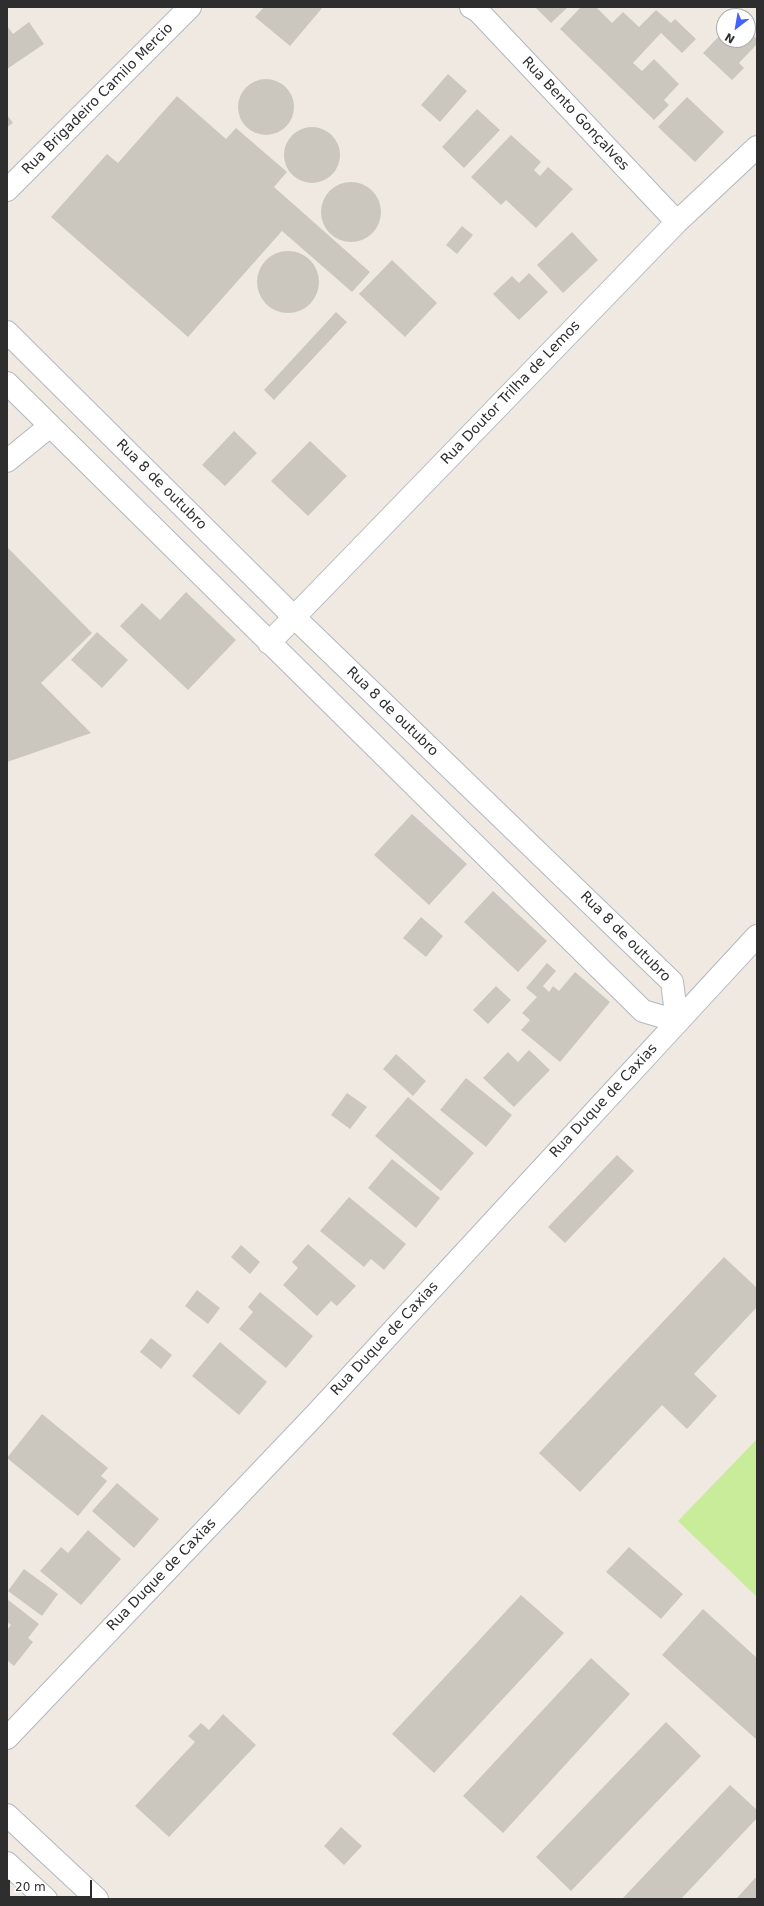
<!DOCTYPE html>
<html>
<head>
<meta charset="utf-8">
<style>
  body { margin:0 }
  #map { position:relative; width:764px; height:1906px; overflow:hidden; background:#efe9e1; font-family:"DejaVu Sans",sans-serif }
  canvas { display:block }
  .frame { position:absolute; inset:0; border:8px solid #2e2e2e; pointer-events:none }
  .north { position:absolute; left:716px; top:8px; width:40px; height:40px; box-sizing:border-box; background:#fff; border:1px solid #ababab; border-radius:50%; rotate:211deg; font-size:11px; font-weight:700; line-height:16px; text-align:center; color:#2e2e2e }
  .north::after { content:''; display:block; margin:auto; width:14px; height:18px; background:#4264fb; clip-path:polygon(50% 0,100% 100%,50% 72%,0 100%) }
  .scale { position:absolute; left:8px; top:1880px; width:84px; height:18px; box-sizing:border-box; border:2px solid #2e2e2e; border-top:0; padding-left:5px; font-size:12px; line-height:14px; white-space:nowrap; color:#2e2e2e; -webkit-text-stroke:3px #fff; paint-order:stroke }
</style>
</head>
<body>
<div id="map">
<canvas width="764" height="1906"></canvas>
<div class="frame"></div>
<div class="north">N</div>
<div class="scale">20 m</div>
</div>
<script>
const c = document.querySelector('canvas').getContext('2d');
c.lineJoin = 'round';
function paint(path, color) { c.fillStyle = color; c.fill(path, 'evenodd'); }
function trace(path, color, width, dash) { c.strokeStyle = color; c.lineWidth = width; c.lineCap = dash ? 'butt' : 'round'; c.setLineDash(dash || []); c.stroke(path); }
function write(font, color, halo, rows, align = 'center') {
  c.font = font + ' "DejaVu Sans",sans-serif'; c.lineWidth = 3; c.setLineDash([]); c.textBaseline = 'middle'; c.strokeStyle = halo; c.fillStyle = color; for (const [text, x, y, turn = 0] of rows) {
    c.save(); c.translate(x, y); c.rotate((+turn || 0) * Math.PI / 180); c.textAlign = isNaN(turn) ? turn : align; if (halo) c.strokeText(text, 0, 0); c.fillText(text, 0, 0); c.restore();
  }
}
paint(new Path2D(`
  M 757,1439 L 757,1597 L 678,1521 Z`), '#c9ec9a');
paint(new Path2D(`
  M 264,7 L 323,7 L 290,46 L 255,17 Z
  M 535,7 L 568,7 L 551,23 Z
  M 581,7 L 596,7 L 612,23 L 623,12 L 639,27 L 656,10 L 671,23 L 675,19 L 696,39 L 682,53 L 661,33 L 633,63 L 642,71 L 654,59 L 679,84 L 664,100 L 669,105 L 654,120 L 560,29 Z
  M 29,22 L 44,44 L 7,69 L 7,26 L 13,34 Z
  M 748,30 L 757,39 L 757,44 L 739,63 L 744,68 L 732,80 L 703,53 L 724,31 L 724,40 L 748,40 Z
  M 448,74 L 467,91 L 440,122 L 421,105 Z
  M238 107a28 28 0 1 1 56 0a28 28 0 1 1-56 0Z
  M 177,96 L 226,139 L 236,128 L 287,172 L 274,187 L 370,272 L 352,292 L 282,231 L 188,337 L 51,217 L 107,154 L 118,163 Z
  M 687,97 L 724,132 L 695,162 L 658,127 Z
  M 477,109 L 500,130 L 464,168 L 442,147 Z
  M 7,115 L 13,123 L 7,127 Z
  M284 155a28 28 0 1 1 56 0a28 28 0 1 1-56 0Z
  M 511,135 L 541,162 L 534,170 L 540,176 L 548,167 L 573,189 L 536,228 L 506,200 L 501,205 L 471,177 Z
  M321 212a30 30 0 1 1 60 0a30 30 0 1 1-60 0Z
  M 462,226 L 473,235 L 457,254 L 446,245 Z
  M 572,232 L 598,260 L 563,293 L 537,265 Z
  M257 282a31 31 0 1 1 62 0a31 31 0 1 1-62 0Z
  M 392,260 L 437,303 L 405,337 L 359,294 Z
  M 529,273 L 548,292 L 519,320 L 493,294 L 512,276 L 519,283 Z
  M 336,312 L 347,322 L 274,400 L 264,390 Z
  M 234,431 L 257,453 L 225,486 L 202,465 Z
  M 310,441 L 347,476 L 308,516 L 271,481 Z
  M 7,547 L 92,633 L 41,683 L 91,733 L 7,762 Z
  M 186,592 L 236,640 L 188,690 L 120,626 L 142,603 L 160,620 Z
  M 97,632 L 128,660 L 102,688 L 71,660 Z
  M 412,814 L 467,864 L 429,905 L 374,855 Z
  M 493,891 L 547,941 L 518,972 L 464,922 Z
  M 421,917 L 443,936 L 426,957 L 403,938 Z
  M 547,963 L 556,971 L 543,986 L 549,992 L 553,986 L 559,991 L 575,972 L 610,1002 L 560,1062 L 521,1030 L 530,1020 L 522,1013 L 537,997 L 526,988 Z
  M 496,986 L 511,1000 L 488,1024 L 473,1010 Z
  M 529,1050 L 550,1070 L 514,1107 L 483,1078 L 508,1052 L 518,1062 Z
  M 396,1054 L 426,1081 L 413,1096 L 383,1069 Z
  M 466,1078 L 512,1115 L 486,1147 L 440,1110 Z
  M 347,1093 L 367,1107 L 350,1129 L 331,1115 Z
  M 408,1097 L 474,1153 L 441,1191 L 375,1136 Z
  M 617,1155 L 634,1171 L 565,1243 L 548,1227 Z
  M 392,1159 L 440,1198 L 416,1228 L 368,1188 Z
  M 349,1197 L 406,1244 L 384,1270 L 371,1259 L 364,1267 L 320,1231 Z
  M 308,1244 L 356,1286 L 337,1306 L 331,1301 L 317,1316 L 283,1285 L 298,1268 L 292,1262 Z
  M 241,1245 L 260,1262 L 250,1274 L 231,1257 Z
  M 724,1257 L 757,1288 L 757,1307 L 694,1374 L 717,1396 L 687,1429 L 662,1405 L 580,1492 L 539,1453 Z
  M 197,1290 L 220,1308 L 208,1324 L 185,1306 Z
  M 260,1292 L 313,1336 L 286,1368 L 239,1329 L 253,1312 L 248,1307 Z
  M 151,1338 L 172,1355 L 161,1369 L 140,1352 Z
  M 220,1342 L 267,1382 L 239,1415 L 192,1376 Z
  M 42,1414 L 108,1468 L 101,1476 L 107,1481 L 78,1516 L 7,1458 Z
  M 117,1483 L 159,1519 L 134,1548 L 92,1511 Z
  M 88,1530 L 121,1559 L 81,1605 L 40,1571 L 61,1547 L 68,1553 Z
  M 629,1547 L 683,1594 L 661,1619 L 606,1572 Z
  M 24,1569 L 58,1594 L 42,1616 L 8,1591 Z
  M 521,1595 L 564,1633 L 434,1773 L 392,1734 Z
  M 7,1599 L 39,1624 L 28,1638 L 33,1642 L 14,1666 L 7,1660 L 7,1630 L 11,1625 L 7,1622 Z
  M 703,1609 L 757,1658 L 757,1740 L 662,1655 Z
  M 591,1658 L 630,1694 L 503,1833 L 463,1796 Z
  M 223,1714 L 256,1745 L 169,1837 L 135,1806 L 195,1742 L 188,1736 L 201,1723 L 209,1730 Z
  M 666,1722 L 701,1756 L 571,1891 L 536,1857 Z
  M 730,1785 L 757,1810 L 757,1818 L 681,1899 L 622,1899 Z
  M 341,1827 L 362,1846 L 344,1865 L 324,1846 Z
  M 757,1876 L 757,1899 L 736,1899 Z`), '#cbc7bf');
const minor = new Path2D(`
  M 471,7 L 478,11 L 677,222
  M 7,190 L 190,7
  M 7,332 L 293,616 L 672,982 L 677,1021 L 643,1011 L 7,383
  M 7,461 L 50,426
  M 269,643 L 677,222 L 757,147
  M 7,1738 L 315,1415 L 757,936
  M 7,1815 L 97,1899
  M 7,1863 L 46,1899`);
trace(minor, '#b4b7c1', 24);
trace(minor, '#fff', 22);
write('14px', '#2e2e2e', '#fff', [
  ["Rua Brigadeiro Camilo Mercio",98,99,-45],
  ["Rua Bento Gonçalves",575,114,47],
  ["Rua Doutor Trilha de Lemos",511,393,-46],
  ["Rua 8 de outubro",161,485,45],
  ["Rua 8 de outubro",392,712,44],
  ["Rua 8 de outubro",625,937,45],
  ["Rua Duque de Caxias",604,1101,-47],
  ["Rua Duque de Caxias",385,1339,-47],
  ["Rua Duque de Caxias",162,1575,-46]
]);
</script>
</body>
</html>
